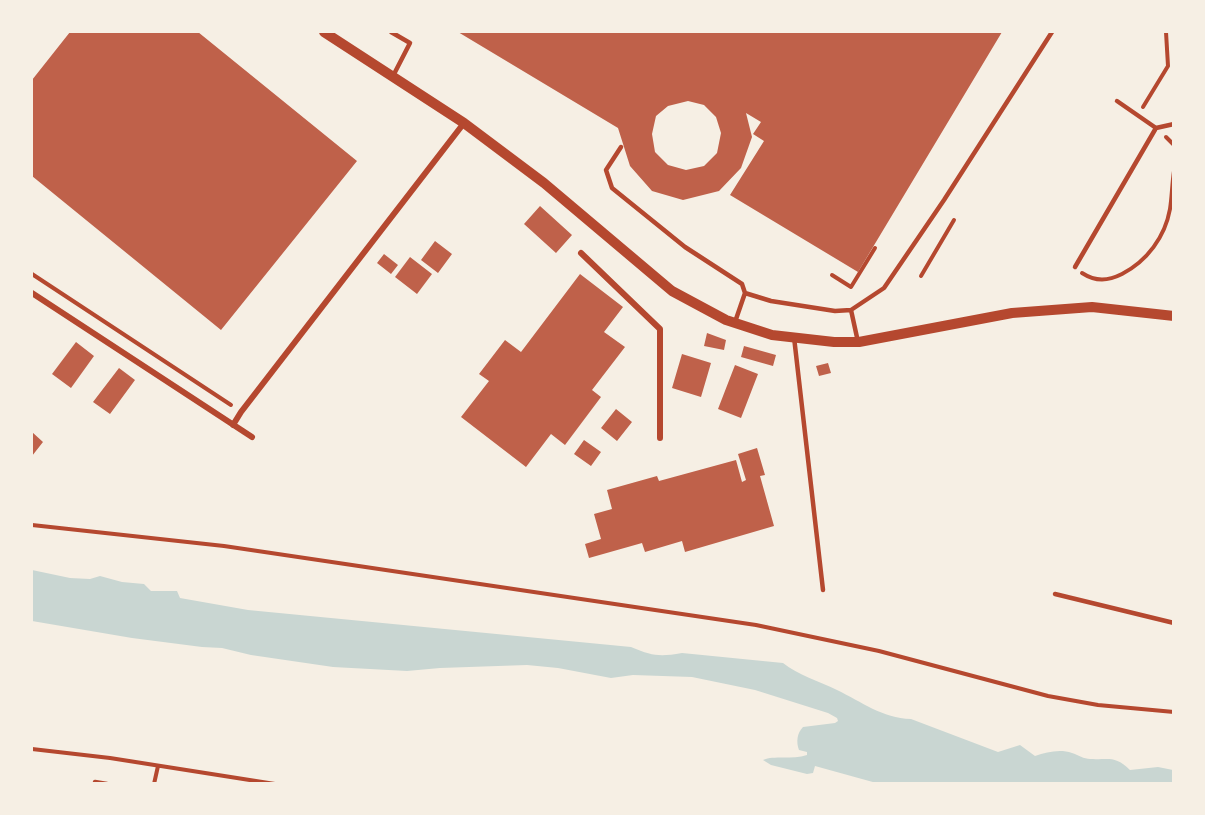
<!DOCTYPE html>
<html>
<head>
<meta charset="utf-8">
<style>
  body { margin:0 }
  #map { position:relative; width:1205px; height:815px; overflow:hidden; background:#f6efe4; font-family:Cabin,sans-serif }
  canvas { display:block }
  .frame { position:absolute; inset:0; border:33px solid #f6efe4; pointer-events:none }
</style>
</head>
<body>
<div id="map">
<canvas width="1205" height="815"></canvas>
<div class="frame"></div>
</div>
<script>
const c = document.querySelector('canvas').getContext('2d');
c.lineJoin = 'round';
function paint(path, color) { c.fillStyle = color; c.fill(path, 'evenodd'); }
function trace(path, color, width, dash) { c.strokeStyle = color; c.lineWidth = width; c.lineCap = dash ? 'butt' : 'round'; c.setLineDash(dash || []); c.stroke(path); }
paint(new Path2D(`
  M 32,570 L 70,578 L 90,579 L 100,576 L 122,582 L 144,584 L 151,591 L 177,591 L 180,598 L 248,610 L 631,647 C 653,656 659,657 682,653 L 783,663 C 798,675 819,681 837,690 C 862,702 882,718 911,719 L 998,752 L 1020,745 L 1035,756 C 1047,752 1060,749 1072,753 C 1078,755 1084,759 1090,759 C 1109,760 1115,755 1130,770 L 1158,767 L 1173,770 L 1173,783 L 880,784 L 815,766 L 813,773 L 807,774 L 771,765 L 763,760 C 774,755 792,760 807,755 L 807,752 L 799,750 C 796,742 797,733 803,727 L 835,723 L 838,721 L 837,718 L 828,713 L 755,690 L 692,677 L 633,675 L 611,678 L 558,668 L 527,665 L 440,668 L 407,671 L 333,667 L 251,655 L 222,648 L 202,647 L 132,638 L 32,621 Z`), '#c9d6d2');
paint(new Path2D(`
  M 70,32 L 198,32 L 357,161 L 221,330 L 32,176 L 32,80 Z
  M 458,32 L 1002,32 L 858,272 L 730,195 L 764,141 L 753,134 L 761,122 L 746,113 L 752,137 L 741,168 L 719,191 L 683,200 L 652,191 L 630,166 L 618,128 ZM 688,101 L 704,105 L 716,117 L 721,133 L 717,153 L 704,166 L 686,170 L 668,165 L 655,152 L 652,134 L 656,116 L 668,106 Z
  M 540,206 L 572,235 L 556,253 L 524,224 Z
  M 435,241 L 452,254 L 438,273 L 421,260 Z
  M 384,254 L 398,265 L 391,274 L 377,263 Z
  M 410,257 L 432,274 L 417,294 L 395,277 Z
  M 580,274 L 623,307 L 604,332 L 625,347 L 592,390 L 601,397 L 565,445 L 551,434 L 526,467 L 461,417 L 489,381 L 479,374 L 505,340 L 521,352 Z
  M 707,333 L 726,340 L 724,350 L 704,346 Z
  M 76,342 L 94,356 L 71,388 L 52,374 Z
  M 744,346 L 776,355 L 773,366 L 741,357 Z
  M 682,354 L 711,363 L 701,397 L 672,388 Z
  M 828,363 L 831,373 L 819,376 L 816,366 Z
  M 735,365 L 758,374 L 741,418 L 718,409 Z
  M 119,368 L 135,380 L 110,414 L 93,402 Z
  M 616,409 L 632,422 L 617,441 L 601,428 Z
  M 32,432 L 43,442 L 32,456 Z
  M 584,440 L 601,452 L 591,466 L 574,454 Z
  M 757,448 L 765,475 L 760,476 L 774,526 L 685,552 L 682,541 L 645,552 L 642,543 L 589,558 L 585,544 L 601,539 L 594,514 L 612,509 L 607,490 L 657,476 L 659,481 L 736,460 L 742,482 L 746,480 L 738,454 Z`), '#bf614a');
trace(new Path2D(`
  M 1143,107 L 1168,66 L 1166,32
  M 1166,137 L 1174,145
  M 1082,273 C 1096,282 1108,281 1122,274 C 1147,261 1165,237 1170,209 C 1172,197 1172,184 1174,171
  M 32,274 L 231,405
  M 832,275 L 851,287 L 875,248
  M 921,276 L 954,220
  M 32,525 L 224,546 L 756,625 L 879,651 L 1048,696 L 1098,705 L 1174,712
  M 32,749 L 110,758 L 275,784
  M 154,784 L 158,766`), '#b5482f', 4);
trace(new Path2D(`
  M 391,32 L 410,43 L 393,76
  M 1117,101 L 1156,128
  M 621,147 L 606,170 L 612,188 L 685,247 L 742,284 L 745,293 L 771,301 L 835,311 L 851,310 L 884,288 L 944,200 L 1052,32
  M 1075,267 L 1156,128 L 1174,124
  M 851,310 L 858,342
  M 735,322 L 745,293
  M 794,337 L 823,590
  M 1055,594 L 1174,623
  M 95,782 L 107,784`), '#b5482f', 4.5);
trace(new Path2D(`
  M 581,253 L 660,329 L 660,438
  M 32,293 L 252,437
  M 233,425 L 241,412 L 464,123`), '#b5482f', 6);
trace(new Path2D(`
  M 324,32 L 464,123 L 544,183 L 672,291 L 726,320 L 772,335 L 834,342 L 859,342 L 1012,313 L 1092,307 L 1174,316`), '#b5482f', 10);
</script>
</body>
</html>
